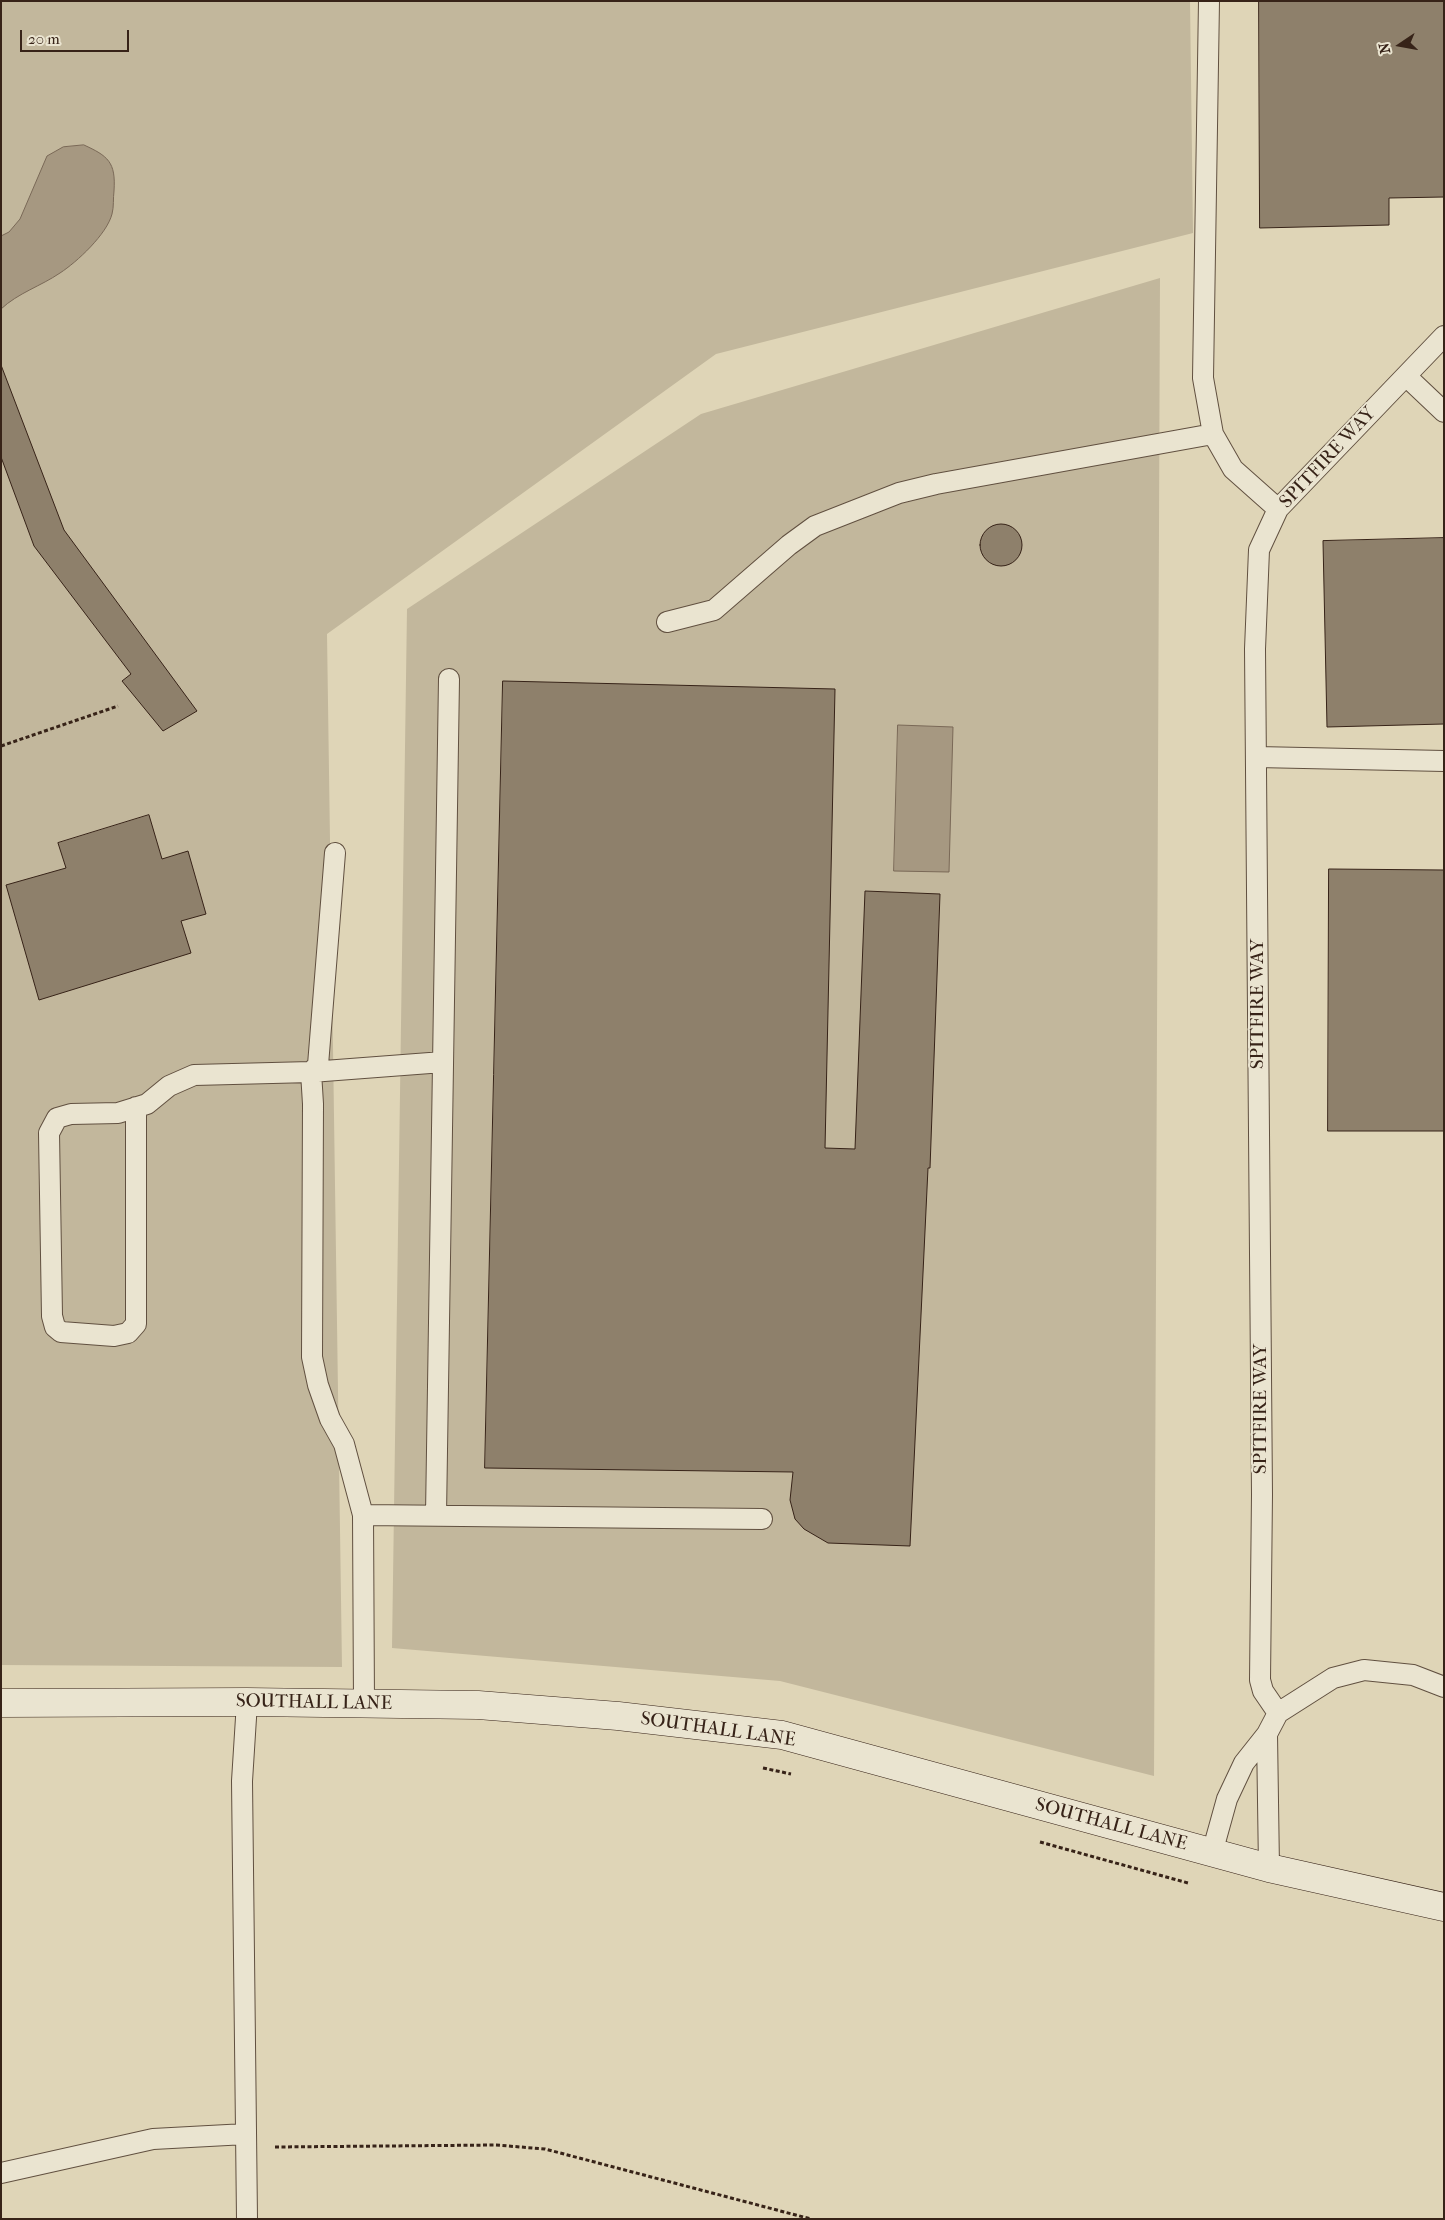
<!DOCTYPE html>
<html>
<head>
<meta charset="utf-8">
<style>
  body { margin:0 }
  #map { position:relative; width:1445px; height:2220px; overflow:hidden; background:#dfd5b7; font-family:"IM FELL French Canon",serif }
  canvas { display:block }
  .frame { position:absolute; inset:0; border:2px solid #372318; pointer-events:none }
  .north { position:absolute; left:1375px; top:20px; width:50px; height:50px; -webkit-text-stroke:4px #eae4d0; paint-order:stroke; rotate:258deg; font-size:14px; font-weight:700; line-height:20px; text-align:center; color:#372318 }
  .north::after { content:''; display:block; margin:auto; width:18px; height:22px; background:#372318; clip-path:polygon(50% 0,100% 100%,50% 72%,0 100%) }
  .scale { position:absolute; left:20px; top:30px; width:109px; height:22px; box-sizing:border-box; border:2px solid #372318; border-top:0; padding-left:6px; font-size:15px; line-height:18px; white-space:nowrap; color:#372318; -webkit-text-stroke:4px #eae4d0; paint-order:stroke }
</style>
</head>
<body>
<div id="map">
<canvas width="1445" height="2220"></canvas>
<div class="frame"></div>
<div class="north">N</div>
<div class="scale">20 m</div>
</div>
<script>
const c = document.querySelector('canvas').getContext('2d');
c.lineJoin = 'round';
function paint(path, color) { c.fillStyle = color; c.fill(path, 'evenodd'); }
function trace(path, color, width, dash) { c.strokeStyle = color; c.lineWidth = width; c.lineCap = dash ? 'butt' : 'round'; c.setLineDash(dash || []); c.stroke(path); }
function write(font, color, halo, rows, align = 'center') {
  c.font = font + ' "IM FELL French Canon",serif'; c.lineWidth = 4; c.setLineDash([]); c.textBaseline = 'middle'; c.strokeStyle = halo; c.fillStyle = color; for (const [text, x, y, turn = 0] of rows) {
    c.save(); c.translate(x, y); c.rotate((+turn || 0) * Math.PI / 180); c.textAlign = isNaN(turn) ? turn : align; if (halo) c.strokeText(text, 0, 0); c.fillText(text, 0, 0); c.restore();
  }
}
paint(new Path2D(`
  M 1,1 L 1190,1 L 1193,233 L 716,354 L 327,634 L 342,1667 L 1,1665 Z
  M 1160,278 L 1154,1776 L 780,1681 L 392,1648 L 407,609 L 701,414 Z`), '#c2b79c');
const water = new Path2D(`
  M 84,145 C 108,156 116,162 114,191 C 113,198 114,207 112,214 C 107,234 77,262 60,273 C 41,286 18,293 1,309 L 1,236 L 9,232 L 20,219 L 47,156 L 63,147 Z
  M 898,725 L 953,727 L 949,872 L 894,871 Z`);
paint(water, '#a69881');
trace(water, '#7a6957', 1);
const building = new Path2D(`
  M 1259,1 L 1444,1 L 1444,197 L 1389,198 L 1389,225 L 1260,228 Z
  M 1,365 L 64,530 L 197,711 L 163,731 L 122,681 L 131,674 L 34,546 L 1,457 Z
  M980 545a21 21 0 1 1 42 0a21 21 0 1 1-42 0Z
  M 1444,538 L 1444,724 L 1327,727 L 1323,541 Z
  M 503,681 L 835,689 L 825,1148 L 855,1149 L 865,891 L 940,894 L 930,1168 L 928,1168 L 910,1546 L 828,1543 L 804,1529 L 795,1519 L 790,1500 L 793,1472 L 485,1468 Z
  M 149,815 L 162,859 L 188,851 L 206,914 L 181,921 L 191,953 L 39,1000 L 6,885 L 66,868 L 58,843 Z
  M 1329,869 L 1444,870 L 1444,1131 L 1328,1131 Z`);
paint(building, '#8e806b');
trace(building, '#372318', 1);
const lane = new Path2D(`
  M 1209,1 L 1203,378 L 1213,434 L 1233,469 L 1278,509
  M 1406,376 L 1444,412
  M 667,622 L 714,610 L 789,545 L 815,526 L 899,493 L 936,484 L 1213,434
  M 1257,757 L 1444,761
  M 335,853 L 318,1065 L 311,1072 L 313,1104 L 312,1357 L 318,1385 L 330,1419 L 344,1444 L 363,1515 L 364,1703
  M 136,1107 L 136,1324 L 128,1333 L 114,1336 L 61,1332 L 55,1327 L 52,1316 L 49,1133 L 57,1118 L 71,1114 L 118,1113 L 147,1104 L 169,1086 L 194,1075 L 311,1072 L 443,1062
  M 363,1515 L 762,1519
  M 436,1515 L 449,679
  M 247,1702 L 242,1781 L 247,2219
  M 1278,1713 L 1263,1691 L 1260,1680 L 1262,1494 L 1255,649 L 1259,550 L 1278,509 L 1444,336
  M 1267,1734 L 1269,1868
  M 1212,1853 L 1227,1799 L 1244,1763 L 1267,1734 L 1278,1713 L 1333,1678 L 1364,1670 L 1413,1675 L 1444,1687
  M 1,2173 L 153,2139 L 246,2134`);
const secondary = new Path2D(`
  M 1,1703 L 247,1702 L 478,1705 L 618,1716 L 782,1735 L 1269,1868 L 1444,1907`);
trace(lane, '#615040', 22);
trace(secondary, '#372318', 29);
trace(new Path2D(`
  M 1,746 L 118,706
  M 763,1768 L 791,1774
  M 1040,1842 L 1188,1883
  M 275,2147 L 496,2145 L 545,2149 L 811,2219`), '#372318', 3, [4, 2.5]);
trace(lane, '#eae4d0', 20);
trace(secondary, '#eae4d0', 28);
write('19px', '#372318', '#eae4d0', [
  ["SPITFIRE WAY",1328,458,-47],
  ["SPITFIRE WAY",1258,1004,-90],
  ["SPITFIRE WAY",1261,1409,-90],
  ["SOUTHALL LANE",314,1703,1],
  ["SOUTHALL LANE",718,1730,8],
  ["SOUTHALL LANE",1111,1825,15]
]);
</script>
</body>
</html>
